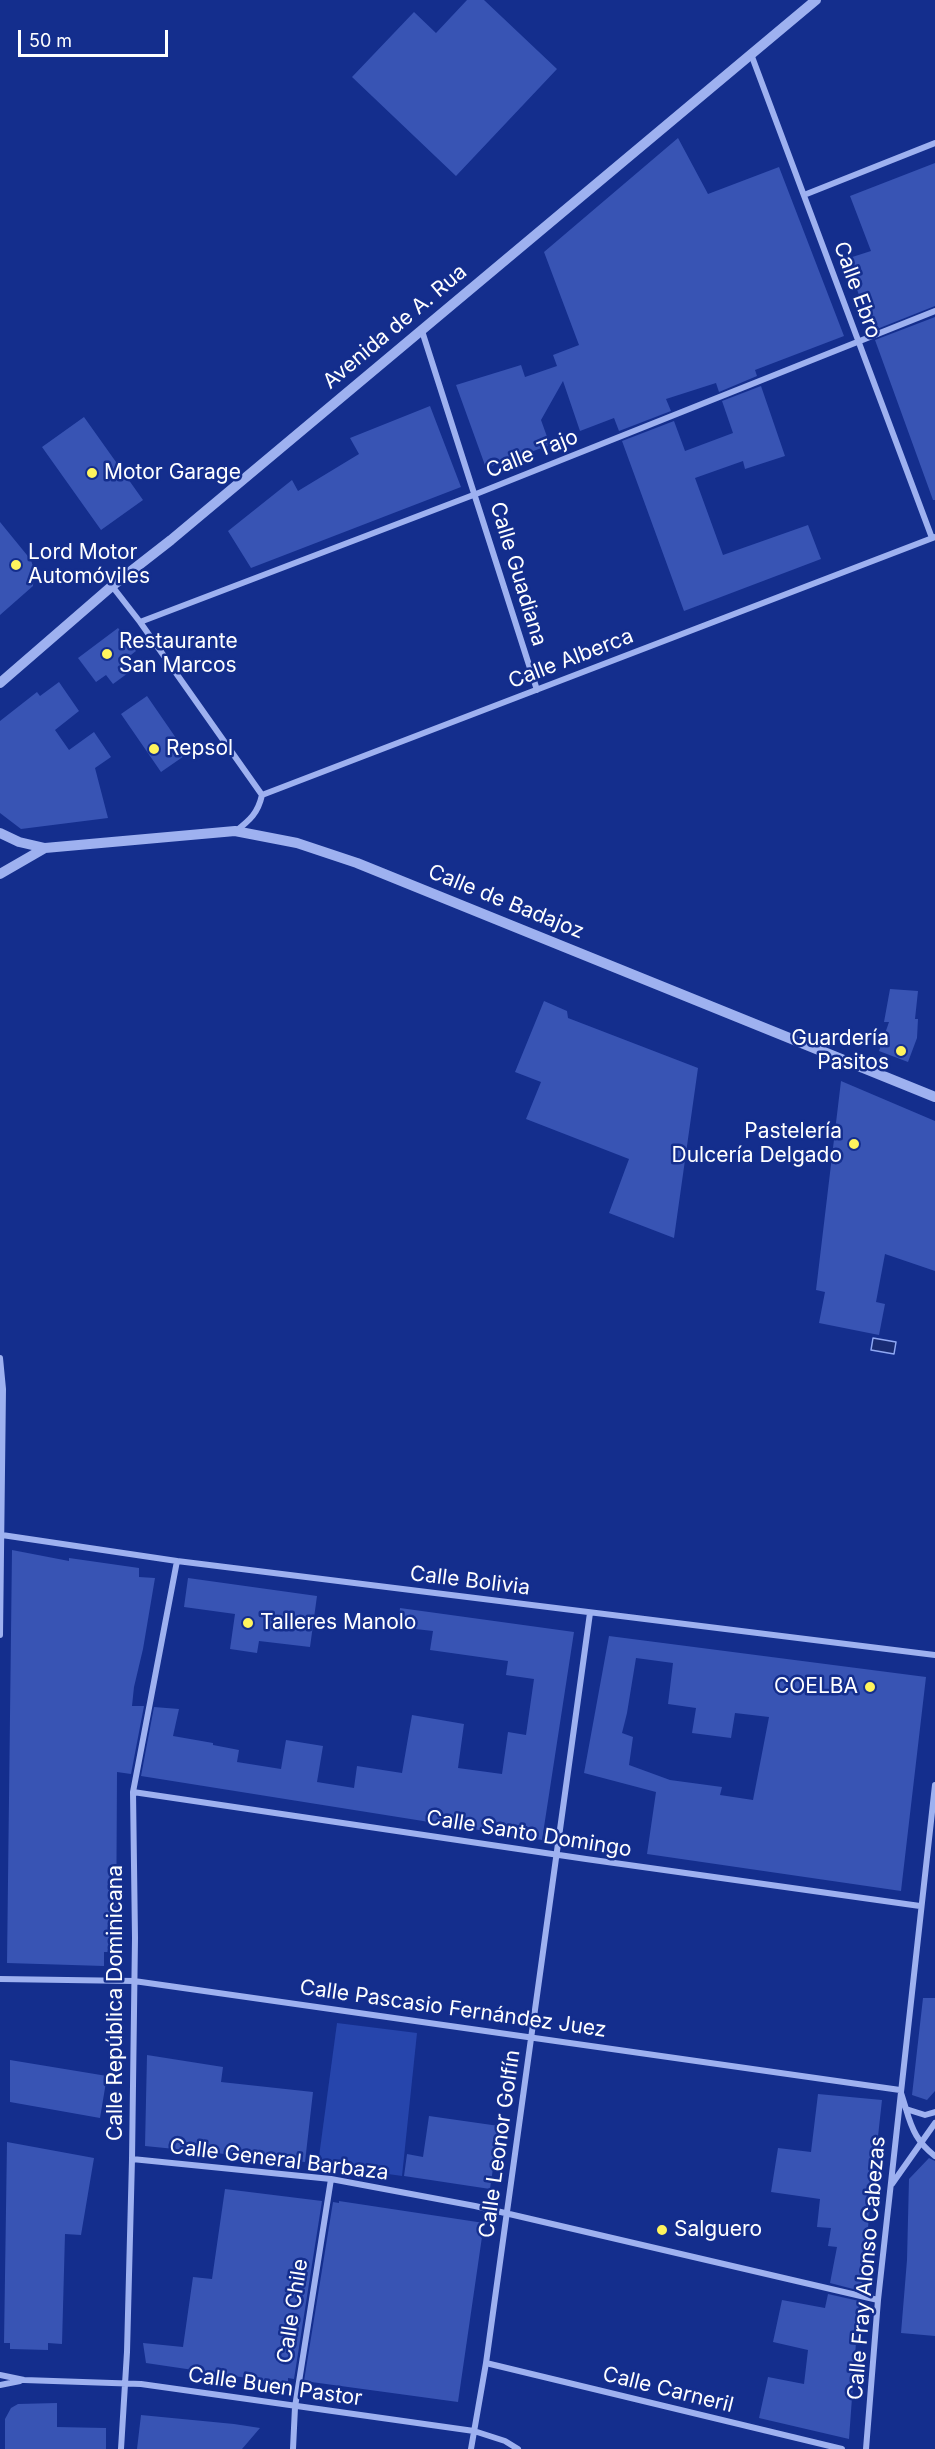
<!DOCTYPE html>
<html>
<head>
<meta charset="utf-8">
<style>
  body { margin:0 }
  #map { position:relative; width:935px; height:2449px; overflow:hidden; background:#142e8d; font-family:Inter,sans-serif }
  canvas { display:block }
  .scale { position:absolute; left:18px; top:30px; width:150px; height:27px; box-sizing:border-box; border:3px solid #fff; border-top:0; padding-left:8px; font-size:18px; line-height:21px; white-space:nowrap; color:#fff; -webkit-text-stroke:4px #142e8d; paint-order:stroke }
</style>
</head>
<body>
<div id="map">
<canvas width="935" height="2449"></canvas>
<div class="scale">50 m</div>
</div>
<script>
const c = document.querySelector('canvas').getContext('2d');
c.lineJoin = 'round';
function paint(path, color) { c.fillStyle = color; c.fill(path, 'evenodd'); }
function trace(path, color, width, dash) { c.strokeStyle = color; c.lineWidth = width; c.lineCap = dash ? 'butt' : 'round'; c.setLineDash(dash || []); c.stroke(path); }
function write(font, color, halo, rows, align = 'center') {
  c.font = font + ' Inter,sans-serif'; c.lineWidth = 5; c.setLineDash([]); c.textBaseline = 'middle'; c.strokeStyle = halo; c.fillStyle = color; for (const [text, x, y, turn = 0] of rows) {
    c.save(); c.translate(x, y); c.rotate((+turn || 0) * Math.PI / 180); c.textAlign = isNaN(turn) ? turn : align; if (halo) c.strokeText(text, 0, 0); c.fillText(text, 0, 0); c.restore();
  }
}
paint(new Path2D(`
  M 337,2023 L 417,2033 L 402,2176 L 318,2164 Z`), '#2645ac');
const water = new Path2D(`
  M 873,1338 L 896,1342 L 894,1354 L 871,1350 Z`);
paint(water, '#192c74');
trace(water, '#8fa8f3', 1.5);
paint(new Path2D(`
  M 467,0 L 484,0 L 557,69 L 456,176 L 352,77 L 414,12 L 436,33 Z
  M 678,138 L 708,194 L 779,167 L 844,336 L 755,370 L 757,376 L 719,392 L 716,383 L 666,399 L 671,411 L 619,431 L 614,418 L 580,431 L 563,381 L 541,420 L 550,445 L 486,468 L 456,385 L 521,365 L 525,377 L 557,366 L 553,355 L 579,345 L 544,252 Z
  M 935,163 L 935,306 L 872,331 L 846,259 L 871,251 L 850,196 Z
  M 935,317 L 935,500 L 933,500 L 875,340 Z
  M 761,386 L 785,456 L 745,469 L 743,461 L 695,478 L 723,555 L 808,525 L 821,559 L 684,611 L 622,441 L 674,421 L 685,451 L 733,433 L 722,401 Z
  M 430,406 L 461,487 L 251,568 L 228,531 L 292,480 L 298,491 L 359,454 L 350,438 Z
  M 84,417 L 143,500 L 101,530 L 42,447 Z
  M 0,522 L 31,560 L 34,570 L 33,586 L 0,615 Z
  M 118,628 L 136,651 L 127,658 L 135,668 L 113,684 L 106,675 L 96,682 L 78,658 Z
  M 59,682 L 79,711 L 55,730 L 69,750 L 94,732 L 111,757 L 95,768 L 108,818 L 21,829 L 0,813 L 0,721 L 37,692 L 40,696 Z
  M 147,696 L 187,754 L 161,772 L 121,714 Z
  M 890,989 L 918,991 L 915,1019 L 918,1019 L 917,1038 L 908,1062 L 879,1051 L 889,1022 L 884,1022 Z
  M 544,1001 L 567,1011 L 568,1018 L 698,1068 L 674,1238 L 609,1213 L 629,1159 L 526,1119 L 541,1082 L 515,1072 Z
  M 841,1081 L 935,1121 L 935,1271 L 885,1254 L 876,1302 L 885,1304 L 879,1335 L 819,1323 L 825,1292 L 816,1290 Z
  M 12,1550 L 69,1561 L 69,1558 L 139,1568 L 139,1577 L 155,1578 L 143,1649 L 134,1687 L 132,1706 L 144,1706 L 131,1774 L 117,1772 L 116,1952 L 104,1952 L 104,1966 L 7,1963 Z
  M 188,1578 L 317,1596 L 310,1647 L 259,1641 L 257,1653 L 230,1649 L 235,1614 L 184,1607 Z
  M 400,1608 L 574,1632 L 542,1840 L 141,1776 L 154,1707 L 179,1709 L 173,1736 L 213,1743 L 213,1745 L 239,1750 L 237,1762 L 281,1769 L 286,1740 L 323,1746 L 317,1782 L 354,1788 L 357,1766 L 402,1773 L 412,1715 L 464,1724 L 458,1768 L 502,1774 L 508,1732 L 526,1735 L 534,1679 L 506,1675 L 508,1661 L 430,1650 L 433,1631 L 398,1627 Z
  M 609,1636 L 926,1677 L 901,1891 L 647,1854 L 656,1792 L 584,1773 ZM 636,1658 L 673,1663 L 668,1704 L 696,1708 L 692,1733 L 731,1738 L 735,1713 L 769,1717 L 753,1800 L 720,1795 L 722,1787 L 670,1780 L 629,1765 L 633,1737 L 622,1733 L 627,1713 Z
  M 923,1998 L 935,1998 L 935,2091 L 927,2100 L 912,2095 Z
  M 147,2055 L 223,2067 L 221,2082 L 313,2092 L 305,2162 L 145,2146 Z
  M 10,2060 L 107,2076 L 100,2118 L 10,2102 Z
  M 818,2094 L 882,2100 L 861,2291 L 830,2283 L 837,2247 L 828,2246 L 831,2228 L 817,2227 L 820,2199 L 771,2192 L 778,2148 L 811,2152 Z
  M 429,2116 L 499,2126 L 490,2189 L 404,2176 L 407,2154 L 423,2157 Z
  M 7,2142 L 94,2158 L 81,2235 L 65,2234 L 62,2344 L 48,2343 L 48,2350 L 10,2349 L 10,2343 L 4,2343 Z
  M 929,2158 L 935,2161 L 935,2336 L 901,2333 L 907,2260 L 909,2179 Z
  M 225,2189 L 322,2201 L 294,2379 L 288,2378 L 288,2384 L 146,2363 L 143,2343 L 183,2347 L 193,2277 L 212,2279 Z
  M 339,2201 L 484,2223 L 458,2402 L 304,2381 L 333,2202 L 339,2203 Z
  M 828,2294 L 859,2301 L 849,2439 L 759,2418 L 768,2377 L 804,2384 L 808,2350 L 773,2342 L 782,2300 L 825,2308 Z
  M 57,2403 L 57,2427 L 106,2428 L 106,2449 L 5,2449 L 5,2419 L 11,2408 L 18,2404 Z
  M 141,2415 L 234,2424 L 260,2428 L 242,2449 L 137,2449 Z`), '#3854b4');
trace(new Path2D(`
  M 751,54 L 932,538
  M 804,195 L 935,143
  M 422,331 L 537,690
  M 112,586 L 140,622 L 262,795
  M 140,622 L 476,494 L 935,311
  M 236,831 C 250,820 258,813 262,795 L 935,537
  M 0,1358 L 3,1389 L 0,1635
  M 2,1535 L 177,1561 L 935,1655
  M 133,1792 L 586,1859 L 920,1906
  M 0,1979 L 134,1981 L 900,2090
  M 901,2093 L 906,2109 L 925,2115 L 935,2112
  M 906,2109 C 912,2130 918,2143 935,2156
  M 132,2159 L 331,2179 L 475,2206 L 878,2300
  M 892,2184 L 935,2123
  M 486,2363 L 842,2449
  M 0,2375 L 24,2380 L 141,2384 L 474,2431 L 505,2441 L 518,2449
  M 0,2385 L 20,2381
  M 121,2449 L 127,2352 L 132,2159 L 135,1938 L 133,1792 L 177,1561
  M 293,2449 L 295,2407 L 331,2179
  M 471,2449 L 486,2363 L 590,1613
  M 866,2449 L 878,2300 L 935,1785`), '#9eb1f0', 6);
trace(new Path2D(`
  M 0,683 L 112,586 L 171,540 L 816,0
  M 0,833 L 19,842 L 45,848 L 235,831 L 297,843 L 357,863 L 935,1097
  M 0,874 L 45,848`), '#9eb1f0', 10);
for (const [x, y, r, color] of [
  [92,473,6,"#fff45d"],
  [16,565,6,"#fff45d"],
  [107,654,6,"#fff45d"],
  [154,749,6,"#fff45d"],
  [901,1051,6,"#fff45d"],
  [854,1144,6,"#fff45d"],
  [248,1623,6,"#fff45d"],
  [870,1687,6,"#fff45d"],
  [662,2230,6,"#fff45d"]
]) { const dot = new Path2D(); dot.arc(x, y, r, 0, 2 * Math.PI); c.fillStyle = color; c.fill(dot); trace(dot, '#142e8d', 2); }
write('21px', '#fff', '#142e8d', [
  ["Calle Ebro",857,290,70],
  ["Avenida de A. Rua",395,327,-40],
  ["Calle Tajo",532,454,-22],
  ["Calle Guadiana",518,574,73],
  ["Calle Alberca",571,659,-21],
  ["Calle de Badajoz",506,902,22],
  ["Calle Bolivia",470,1581,7],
  ["Calle Santo Domingo",529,1834,9],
  ["Calle República Dominicana",116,2003,-90],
  ["Calle Pascasio Fernández Juez",453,2009,8],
  ["Calle Leonor Golfín",500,2144,-82],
  ["Calle General Barbaza",279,2160,7],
  ["Calle Fray Alonso Cabezas",867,2268,-85],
  ["Calle Chile",293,2311,-81],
  ["Calle Buen Pastor",275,2387,8],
  ["Calle Carneril",668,2390,14]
]);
write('21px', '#fff', '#142e8d', [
  ["Motor Garage",104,473],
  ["Lord Motor",28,553],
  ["Automóviles",28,577],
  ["Restaurante",119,642],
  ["San Marcos",119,666],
  ["Repsol",166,749],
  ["Guardería",889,1039,"right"],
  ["Pasitos",889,1063,"right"],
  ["Pastelería",842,1132,"right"],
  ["Dulcería Delgado",842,1156,"right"],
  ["Talleres Manolo",260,1623],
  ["COELBA",858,1687,"right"],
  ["Salguero",674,2230]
], 'left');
</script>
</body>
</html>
